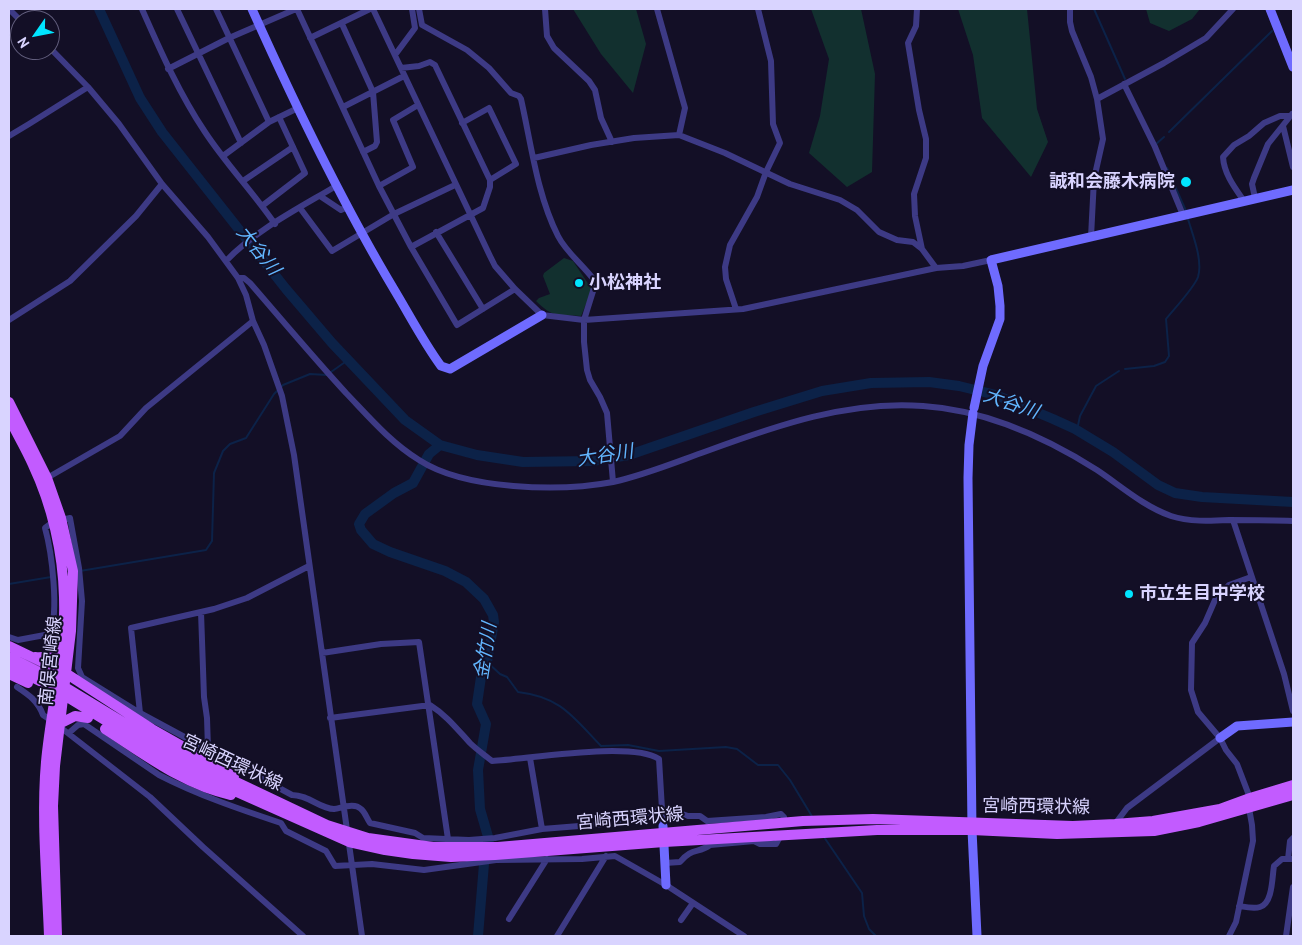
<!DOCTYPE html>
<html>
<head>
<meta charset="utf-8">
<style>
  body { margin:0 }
  #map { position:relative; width:1302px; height:945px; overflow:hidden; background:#130f26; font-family:"PT Sans",sans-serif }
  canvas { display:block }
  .frame { position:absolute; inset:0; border:10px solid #d9d4ff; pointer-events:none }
  .north { position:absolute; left:10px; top:10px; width:50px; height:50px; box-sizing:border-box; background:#130f26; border:1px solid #625e7d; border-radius:50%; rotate:237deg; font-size:14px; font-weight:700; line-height:20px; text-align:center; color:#d9d4ff }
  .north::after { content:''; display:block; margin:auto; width:18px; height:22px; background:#00e5ff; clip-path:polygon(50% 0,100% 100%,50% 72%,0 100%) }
</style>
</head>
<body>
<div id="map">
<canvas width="1302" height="945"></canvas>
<div class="frame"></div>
<div class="north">N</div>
</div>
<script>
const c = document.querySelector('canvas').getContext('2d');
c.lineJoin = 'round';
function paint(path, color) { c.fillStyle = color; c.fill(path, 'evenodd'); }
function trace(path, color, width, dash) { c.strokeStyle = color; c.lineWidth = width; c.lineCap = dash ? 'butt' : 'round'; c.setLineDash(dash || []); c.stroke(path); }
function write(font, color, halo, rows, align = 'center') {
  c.font = font + ' "PT Sans","Noto Sans JP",sans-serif'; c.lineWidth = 4; c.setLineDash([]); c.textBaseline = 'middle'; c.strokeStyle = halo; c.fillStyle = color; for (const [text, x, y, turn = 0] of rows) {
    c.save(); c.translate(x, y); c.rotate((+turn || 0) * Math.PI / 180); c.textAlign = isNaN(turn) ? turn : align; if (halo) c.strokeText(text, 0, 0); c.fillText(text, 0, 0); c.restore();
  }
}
paint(new Path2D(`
  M 573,9 L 636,9 L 646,44 L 633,93 L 601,54 Z
  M 811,9 L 861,9 L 875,74 L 872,172 L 847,187 L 809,153 L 820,116 L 829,59 Z
  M 958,9 L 1027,9 L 1037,109 L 1048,142 L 1031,177 L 982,118 L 973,55 Z
  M 1146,9 L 1200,9 L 1192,19 L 1169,31 L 1150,23 Z
  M 564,258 L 573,261 L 591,288 L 591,292 L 581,316 C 558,315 553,318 536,301 L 539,298 L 550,294 L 543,276 L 544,273 Z`), '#12302f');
trace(new Path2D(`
  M 1094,9 L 1125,79
  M 1169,132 L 1272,31
  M 1157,146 L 1156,144 L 1164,137
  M 1167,168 L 1186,211
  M 1125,369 L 1154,366 L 1165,362 L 1169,356 L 1166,319 C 1174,309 1194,288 1198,277 C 1203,260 1193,236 1188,219
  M 331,372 L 348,360
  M 1077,430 L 1080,416 L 1096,386 L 1119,371
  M 80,571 L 206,550 L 212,541 L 214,473 L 223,451 L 230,444 L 246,438 L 274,394 L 283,385 L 310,374 L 327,375
  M 9,584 L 51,577
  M 487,662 L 500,674 L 507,677 L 518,692 C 561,697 573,717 601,746 L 628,745 L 659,751 L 726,747 L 737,749 L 758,765 L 778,765 L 790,780 L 813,818
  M 824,837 L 862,893 L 864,916 L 869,929 L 876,936`), '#0c2248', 2);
trace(new Path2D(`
  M 99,9 L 140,98 L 162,132 L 286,289 L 332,343 L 405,420 L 440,445 L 477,455 L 523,462 L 592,461 L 629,455 L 754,412 L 822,391 L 871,383 L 929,382 L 959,386 L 996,395 L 1053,419 L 1075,429 L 1113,452 L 1158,485 L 1175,493 L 1202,497 L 1293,502
  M 440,445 L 429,454 L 413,483 L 394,493 L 365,514 L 359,524 L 361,530 L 373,544 L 390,552 L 445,571 L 466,582 L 484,599 L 493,615 L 494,622 L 487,662 L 481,677 L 477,704 L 486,724 L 478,770 L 480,809 L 489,840 L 484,864 L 478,936`), '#0c2248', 10);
trace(new Path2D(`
  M 9,9 L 20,20
  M 142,9 C 161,52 179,93 205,132 C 226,164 253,192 275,224
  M 177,9 L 241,143
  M 216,9 L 269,122
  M 297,9 L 379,186 L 411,247 L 457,325 L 515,289
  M 373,9 L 490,256 L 495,266 L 515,289 L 542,315 L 584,320 L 743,309 L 936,268 L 963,266 L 991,260
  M 419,9 L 422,25 L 467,50 L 489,68 L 511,93 L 519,96 L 521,99 C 531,143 537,195 558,236 C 566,252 583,265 594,280 L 594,288 L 584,320 L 584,342 L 587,370 L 590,380 L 600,397 L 607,413 L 613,482
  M 545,9 L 547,36 L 554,48 L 589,81 L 595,90 L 601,118 L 612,142
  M 657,9 L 685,108 L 679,135
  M 917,9 L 916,26 L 908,43 L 919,110 L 926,139 L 926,158 L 914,194 L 915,216 L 922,249
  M 1070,9 L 1070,22 L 1072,31 L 1091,77 L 1097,99 L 1103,139 L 1094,179 L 1091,237
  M 342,24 L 373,92 L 377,142 L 375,146 L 363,152
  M 310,38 L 370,9
  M 50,48 L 88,87 L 119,124 L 162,184 L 208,237 L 238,278 L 246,295 L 253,321 L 264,345 L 282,396 L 294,455 L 362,936
  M 395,55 L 415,28 L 412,9
  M 401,68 L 419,66 L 430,62 L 435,65 L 490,180 L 490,187 L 483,208 L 411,247
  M 168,69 L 229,38 L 296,9
  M 1124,84 L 1155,147 L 1183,215
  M 1097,99 L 1164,63 L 1206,38 L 1233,9
  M 343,107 L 404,76
  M 462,123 L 489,108 L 516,164 L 490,180
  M 1283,126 L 1293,167
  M 9,136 L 29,124 L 88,87
  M 223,156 L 269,122 L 298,108
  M 534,158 L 591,145 L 634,138 L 679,135 L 725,153 L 790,184 L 840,200 L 857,210 L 879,232 L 897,240 L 913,242 L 922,249 L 936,268
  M 243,181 L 293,147
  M 379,186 L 413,167 L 393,120 L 418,105
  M 320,196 L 341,210 L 348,207
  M 1255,198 L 1252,184 L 1254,178 L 1268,144 L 1292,114
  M 1244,201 C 1235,188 1224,174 1223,157 L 1234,145 L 1249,136 L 1264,123 L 1280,116 L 1291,116
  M 262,206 L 305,173 L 279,117
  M 300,208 L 332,251 L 394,214 L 455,185
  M 436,232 L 483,309
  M 226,261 C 254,231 301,207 336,186
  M 238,278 L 244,278 L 250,283 C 282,320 313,357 346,393 C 369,417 390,442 419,460 C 465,490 560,492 613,482 C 645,475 676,462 707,451 C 775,426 849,400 923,406 C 985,410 1045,437 1097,470 C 1121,486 1143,506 1171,516 C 1189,522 1210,521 1229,520 C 1250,520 1272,520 1293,521
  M 736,309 L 726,279 L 725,267 L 730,245 L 757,197 L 766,172 L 780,143 L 773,124 L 771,61 L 758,9
  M 9,320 L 70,281 L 136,216 L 162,184
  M 47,478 L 120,436 L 146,408 L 253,321
  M 1233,520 L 1284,674 L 1293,711
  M 201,612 L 204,697 L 207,718 L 208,749
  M 9,637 L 18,640 L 50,634 C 59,611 52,553 45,528 L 53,522 L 70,518 L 79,568 L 82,601 L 78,668 L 82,677 L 140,713 L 292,795 C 309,795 320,809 334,809 C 342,808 354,802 361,809 C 365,812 367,819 370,823 L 415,833 L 423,838 L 469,840 L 495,838 L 542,829 L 604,824 L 612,820 L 636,820 L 649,812 L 671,810 L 688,816 L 700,816 L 707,821 L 766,817 L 781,814 L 784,817 L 785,823
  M 322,653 L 381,644 L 419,642 L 448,839
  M 17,687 C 29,695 38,701 43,715 L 52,721
  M 140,713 L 131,628 L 214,609 L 247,598 L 309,566
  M 330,718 L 430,705 C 446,715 457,729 470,743 C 477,750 485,755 492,761 C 529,759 631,741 659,759 L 663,826
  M 60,727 L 150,797 L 203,847 L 303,936
  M 70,732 L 78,725 L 84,724 L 159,775 C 198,795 239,809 281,823 L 286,831 L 326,851 L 335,866 L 372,864 L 424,870 L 496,860 L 582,859 L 615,856 L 666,885 L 744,936
  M 530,758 L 542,829
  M 1115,824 L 1127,808 L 1220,738
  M 1288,859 L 1290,841 L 1293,838
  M 665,863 L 680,862 C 692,847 698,854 710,845 L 754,841 L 760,844 L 776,844 L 781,835
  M 1239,906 C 1245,907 1254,909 1260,907 C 1273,903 1272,877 1274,866 L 1282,859 L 1293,859
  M 509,919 L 547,859
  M 681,920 L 693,903
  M 557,936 L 606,856
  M 1229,936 L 1236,922 L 1253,841 L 1252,825 L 1249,808 L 1250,798 L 1237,764 L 1226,750 L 1220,738 L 1198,712 L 1191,690 L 1192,643 L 1205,623 L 1215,600 L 1229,585 L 1251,577
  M 1286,936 L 1293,887`), '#3d3a85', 6);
trace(new Path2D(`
  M 252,9 C 295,105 341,201 395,291 C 410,316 424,343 441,366 L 450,369 L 542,315
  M 1270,9 L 1293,67
  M 974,408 L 983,366 L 1000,319 L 1000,306 L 998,286 L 991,260 L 1293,190
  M 973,413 L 969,445 L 968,478 L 972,830 L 977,936
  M 1220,738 L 1237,726 L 1293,722
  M 663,826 L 666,885`), '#6f6bff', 9);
trace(new Path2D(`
  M 9,402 L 47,478 L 61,518 L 73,571 L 71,631 L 55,766 L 53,806 L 57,936
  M 9,418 C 17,434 26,449 33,465 C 52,505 63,553 64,597 C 66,652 51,707 46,762 C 41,818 47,880 49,936
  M 9,646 L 67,674 L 152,729 L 221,768 L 234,777
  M 9,657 L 45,675 L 169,750 L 327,825 L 368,838 L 433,847 L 498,847 L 803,821 L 873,819 L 1073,826 L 1115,824 L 1153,821 L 1220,809 L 1250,798 L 1293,785
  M 35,657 C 48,659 54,652 61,642
  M 9,666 L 46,684 L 165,757 L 212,781 L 349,842 L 385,850 L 413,854 L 451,857 L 495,855 L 664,842 L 877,830 L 972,830 L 1057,834 L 1154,831 L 1199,822 L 1293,795
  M 9,674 L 28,683
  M 61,723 L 75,716 L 88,718
  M 105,729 C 144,754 184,785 231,795`), '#c25bff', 10);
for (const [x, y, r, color] of [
  [1186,182,6,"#00e5ff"],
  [579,283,5,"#00e5ff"],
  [1129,594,5,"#00e5ff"]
]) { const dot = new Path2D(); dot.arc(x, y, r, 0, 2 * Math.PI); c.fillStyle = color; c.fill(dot); trace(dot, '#130f26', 2); }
write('bold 18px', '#d9d4ff', '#130f26', [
  ["誠和会藤木病院",1175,182,"right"],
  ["小松神社",589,283],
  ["市立生目中学校",1139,594]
], 'left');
write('18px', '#d9d4ff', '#130f26', [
  ["南俣宮崎線",51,661,-84],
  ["宮崎西環状線",232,763,25],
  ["宮崎西環状線",1036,807,1],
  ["宮崎西環状線",630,819,-5]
]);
write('italic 19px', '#62b6ff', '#130f26', [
  ["大谷川",258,251,51],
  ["大谷川",1011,404,19],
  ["大谷川",605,456,-9],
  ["金竹川",486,651,-81]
]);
</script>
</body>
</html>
